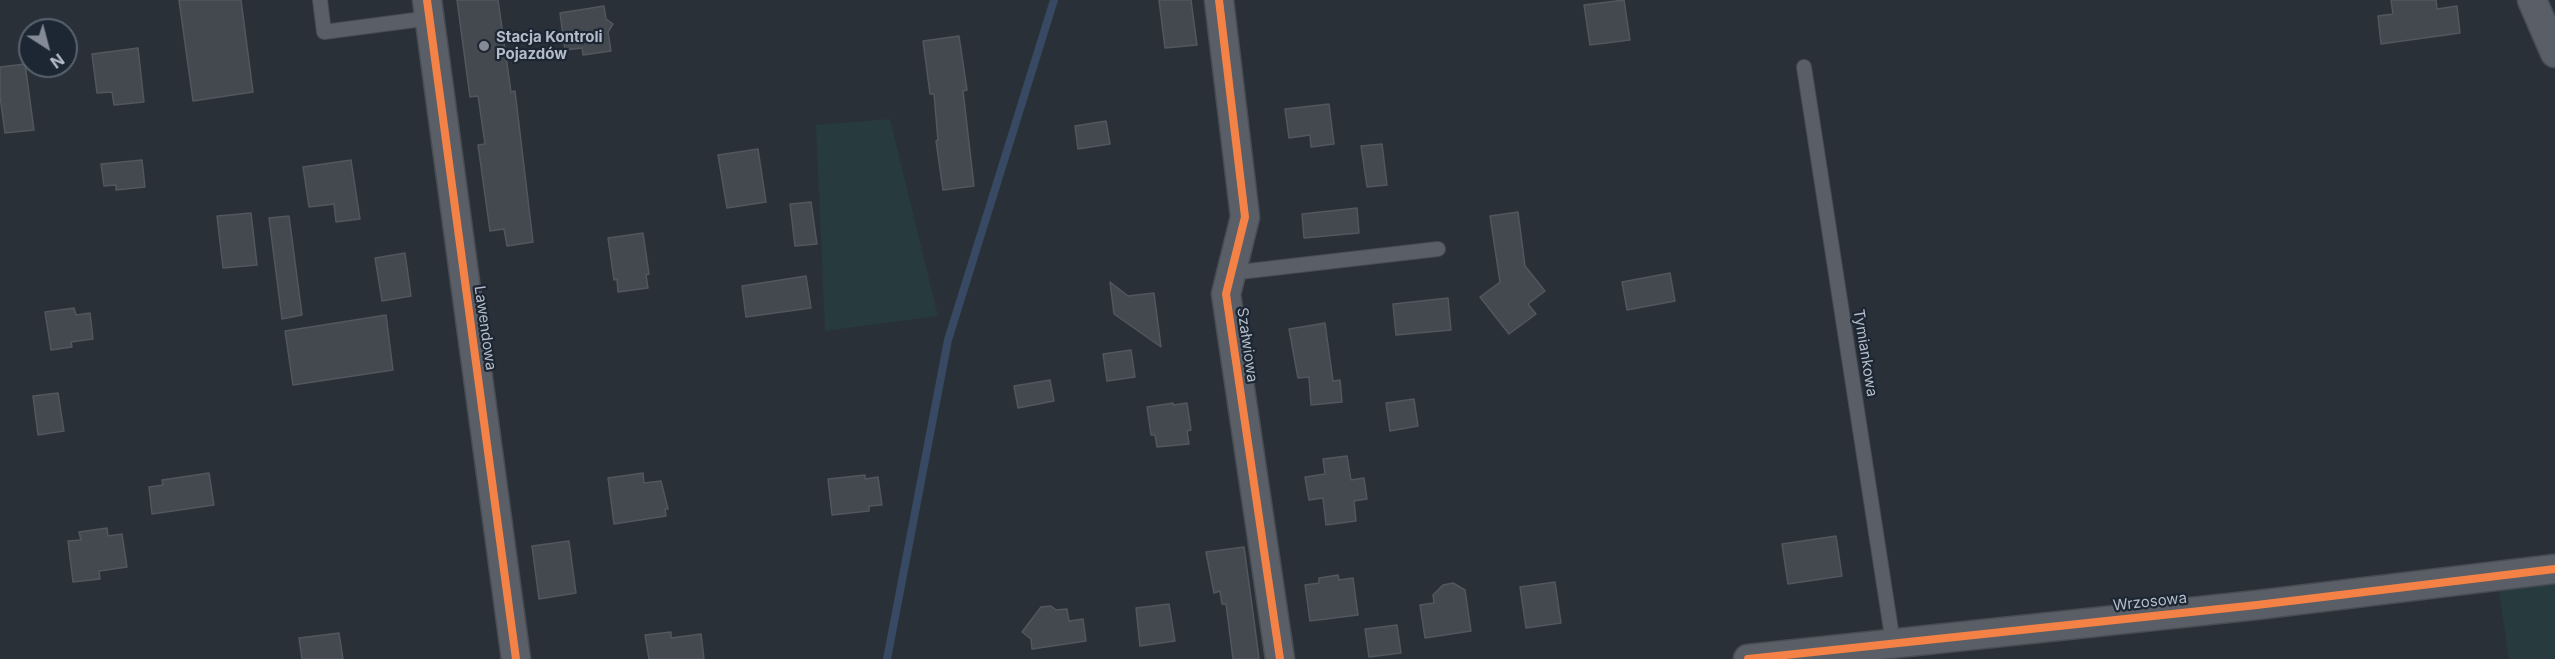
<!DOCTYPE html>
<html>
<head>
<meta charset="utf-8">
<style>
  body { margin:0 }
  #map { position:relative; width:2555px; height:659px; overflow:hidden; background:#2a3038; font-family:Inter,sans-serif }
  canvas { display:block }
  .north { position:absolute; left:18px; top:18px; width:60px; height:60px; box-sizing:border-box; background:#1d2633; border:2px solid #59626f; border-radius:50%; rotate:144deg; font-size:16px; font-weight:700; line-height:24px; text-align:center; color:#b4bcc9 }
  .north::after { content:''; display:block; margin:auto; width:21px; height:27px; background:#848b96; clip-path:polygon(50% 0,100% 100%,50% 72%,0 100%) }
</style>
</head>
<body>
<div id="map">
<canvas width="2555" height="659"></canvas>
<div class="north">N</div>
</div>
<script>
const c = document.querySelector('canvas').getContext('2d');
c.lineJoin = 'round';
function paint(path, color) { c.fillStyle = color; c.fill(path, 'evenodd'); }
function trace(path, color, width, dash) { c.strokeStyle = color; c.lineWidth = width; c.lineCap = dash ? 'butt' : 'round'; c.setLineDash(dash || []); c.stroke(path); }
function write(font, color, halo, rows, align = 'center') {
  c.font = font + ' Inter,sans-serif'; c.lineWidth = 4.5; c.setLineDash([]); c.textBaseline = 'middle'; c.strokeStyle = halo; c.fillStyle = color; for (const [text, x, y, turn = 0] of rows) {
    c.save(); c.translate(x, y); c.rotate((+turn || 0) * Math.PI / 180); c.textAlign = isNaN(turn) ? turn : align; if (halo) c.strokeText(text, 0, 0); c.fillText(text, 0, 0); c.restore();
  }
}
paint(new Path2D(`
  M 890,119 L 938,316 L 825,331 L 816,125 Z
  M 2555,581 L 2555,659 L 2509,659 L 2498,585 Z`), '#273a3e');
trace(new Path2D(`
  M 887,659 L 948,340 L 1054,0`), '#384963', 8);
const building = new Path2D(`
  M 179,0 L 241,0 L 253,92 L 193,101 Z
  M 457,0 L 498,0 L 511,92 L 515,91 L 533,242 L 507,246 L 504,229 L 490,231 L 478,145 L 485,144 L 478,96 L 470,97 Z
  M 1159,0 L 1191,0 L 1197,45 L 1165,48 Z
  M 1624,0 L 1630,40 L 1590,45 L 1584,5 Z
  M 2391,0 L 2436,0 L 2437,9 L 2457,6 L 2460,33 L 2381,44 L 2378,16 L 2393,14 Z
  M 604,6 L 606,19 L 613,24 L 608,32 L 611,51 L 583,55 L 582,48 L 565,50 L 560,13 Z
  M 959,36 L 967,90 L 963,91 L 974,186 L 943,190 L 936,141 L 938,140 L 934,94 L 930,94 L 923,41 Z
  M 138,48 L 144,102 L 114,105 L 112,92 L 97,93 L 92,54 Z
  M 25,64 L 34,130 L 5,133 L 0,96 L 0,67 Z
  M 1329,104 L 1334,144 L 1311,147 L 1310,135 L 1289,138 L 1285,109 Z
  M 1106,121 L 1110,144 L 1078,149 L 1075,126 Z
  M 1382,144 L 1387,185 L 1367,187 L 1361,146 Z
  M 758,149 L 766,202 L 727,208 L 718,155 Z
  M 142,160 L 145,187 L 116,190 L 116,185 L 104,186 L 101,164 Z
  M 351,160 L 360,219 L 336,222 L 334,204 L 309,207 L 303,167 Z
  M 811,202 L 817,244 L 795,246 L 790,204 Z
  M 1357,208 L 1359,233 L 1304,238 L 1302,214 Z
  M 1518,212 L 1525,266 L 1545,291 L 1528,304 L 1536,314 L 1509,334 L 1480,297 L 1500,282 L 1490,216 Z
  M 251,213 L 257,265 L 223,268 L 217,216 Z
  M 289,216 L 302,315 L 282,319 L 269,218 Z
  M 643,233 L 649,274 L 646,275 L 648,288 L 618,292 L 617,279 L 614,280 L 608,238 Z
  M 405,253 L 411,296 L 382,301 L 375,258 Z
  M 1670,273 L 1675,301 L 1627,310 L 1622,282 Z
  M 806,276 L 811,308 L 746,317 L 742,286 Z
  M 1110,282 L 1128,296 L 1154,293 L 1161,347 L 1114,314 Z
  M 1448,298 L 1451,330 L 1396,335 L 1393,304 Z
  M 74,308 L 76,315 L 90,313 L 93,339 L 71,342 L 72,347 L 51,350 L 45,312 Z
  M 386,315 L 393,370 L 293,385 L 285,331 Z
  M 1325,323 L 1333,381 L 1340,380 L 1342,402 L 1311,405 L 1309,377 L 1298,378 L 1289,329 Z
  M 1131,350 L 1135,377 L 1107,381 L 1103,354 Z
  M 1050,380 L 1054,401 L 1018,408 L 1014,386 Z
  M 58,393 L 64,431 L 38,435 L 33,396 Z
  M 1414,399 L 1418,426 L 1390,431 L 1386,403 Z
  M 1173,403 L 1173,405 L 1187,403 L 1191,430 L 1187,431 L 1189,444 L 1157,447 L 1155,435 L 1151,435 L 1147,407 Z
  M 1347,456 L 1351,480 L 1364,478 L 1367,499 L 1354,501 L 1356,521 L 1326,525 L 1323,498 L 1309,500 L 1305,477 L 1325,474 L 1323,459 Z
  M 209,473 L 214,505 L 152,514 L 149,487 L 163,485 L 162,480 Z
  M 643,473 L 644,483 L 661,481 L 668,509 L 665,509 L 666,516 L 614,524 L 608,478 Z
  M 865,475 L 865,479 L 878,477 L 882,505 L 869,506 L 869,511 L 832,515 L 828,479 Z
  M 107,528 L 108,536 L 122,534 L 127,567 L 99,571 L 100,579 L 73,582 L 68,541 L 81,540 L 79,532 Z
  M 1836,536 L 1842,576 L 1788,584 L 1782,544 Z
  M 569,541 L 576,593 L 539,599 L 532,546 Z
  M 1244,547 L 1254,620 L 1259,659 L 1233,659 L 1226,604 L 1222,604 L 1220,591 L 1214,593 L 1206,552 Z
  M 1338,575 L 1339,580 L 1353,578 L 1358,615 L 1310,621 L 1305,585 L 1319,583 L 1319,578 Z
  M 1555,582 L 1561,623 L 1526,628 L 1520,587 Z
  M 1453,583 L 1465,590 L 1471,631 L 1425,638 L 1420,605 L 1434,603 L 1433,595 L 1443,585 Z
  M 1169,604 L 1175,641 L 1140,646 L 1136,608 Z
  M 1051,606 L 1056,610 L 1067,609 L 1069,621 L 1083,619 L 1086,641 L 1032,649 L 1031,639 L 1022,632 L 1041,607 Z
  M 1397,625 L 1401,653 L 1369,657 L 1365,629 Z
  M 671,632 L 671,638 L 701,634 L 704,659 L 649,659 L 645,635 Z
  M 339,633 L 343,659 L 302,659 L 299,638 Z`);
paint(building, '#444950');
trace(building, '#52575f', 1.5);
const service = new Path2D(`
  M 320,0 L 324,32 L 430,18
  M 1804,67 L 1893,643
  M 1231,273 L 1438,249`);
const minor = new Path2D(`
  M 427,0 L 516,659
  M 1219,0 L 1245,217 L 1226,294 L 1280,659
  M 2532,0 L 2555,53
  M 1748,659 L 2257,605 L 2555,569`);
trace(service, '#484c53', 16);
trace(minor, '#484c53', 31);
trace(service, '#5a5e66', 14);
trace(minor, '#5a5e66', 28);
trace(new Path2D(`
  M 427,0 L 516,659
  M 1219,0 L 1245,217 L 1226,294 L 1280,659
  M 1748,659 L 2257,605 L 2555,569`), '#f48246', 8);
for (const [x, y, r, color] of [
  [484,46,6,"#848b96"]
]) { const dot = new Path2D(); dot.arc(x, y, r, 0, 2 * Math.PI); c.fillStyle = color; c.fill(dot); trace(dot, '#1d2633', 2); }
write('bold 15px', '#b4bcc9', '#1d2633', [
  ["Stacja Kontroli",496,37],
  ["Pojazdów",496,54]
], 'left');
write('15px', '#b4bcc9', '#1d2633', [
  ["Lawendowa",485,328,82],
  ["Szałwiowa",1247,345,82],
  ["Tymiankowa",1865,353,81],
  ["Wrzosowa",2150,602,-6]
]);
</script>
</body>
</html>
